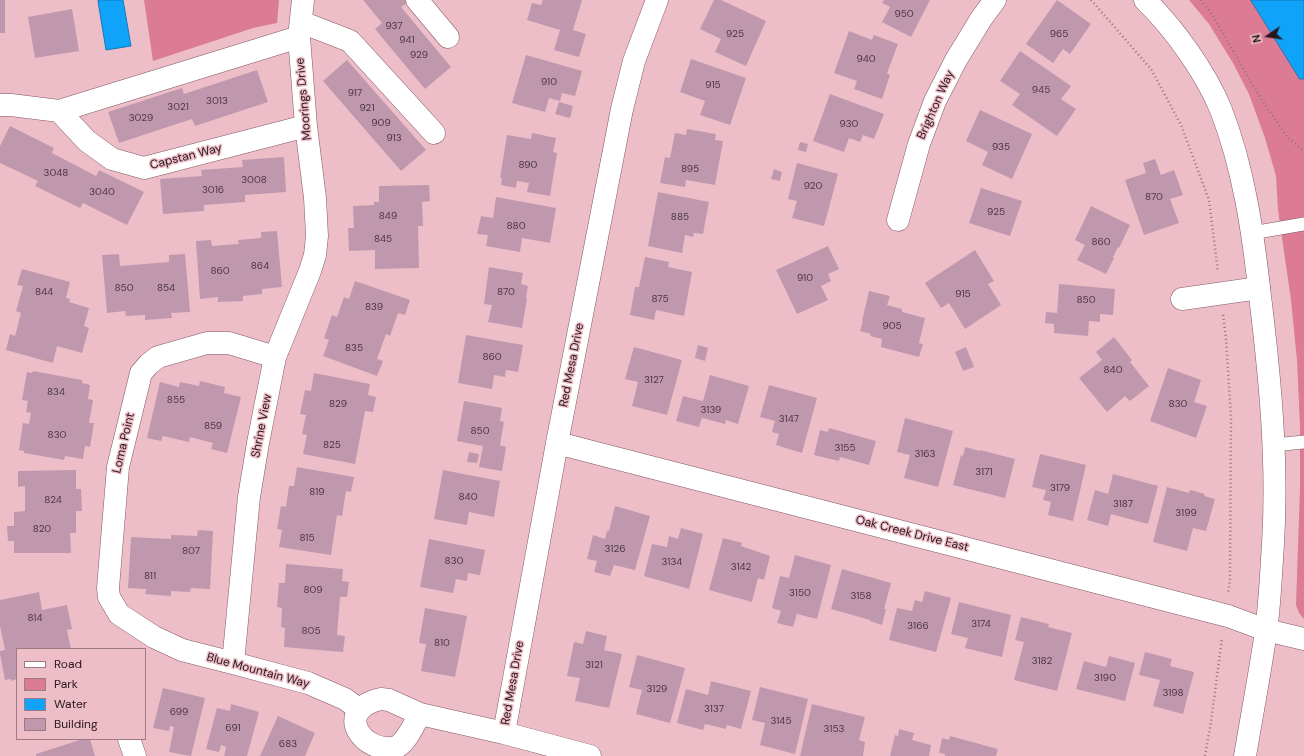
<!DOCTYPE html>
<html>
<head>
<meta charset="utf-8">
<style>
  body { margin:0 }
  #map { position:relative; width:1304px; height:756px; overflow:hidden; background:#edbec8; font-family:"DM Sans",sans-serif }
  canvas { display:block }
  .legend { position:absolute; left:16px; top:648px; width:130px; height:92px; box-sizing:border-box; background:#edbec8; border:1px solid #9e7b82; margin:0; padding:5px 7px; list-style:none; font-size:12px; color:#27161a }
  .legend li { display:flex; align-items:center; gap:8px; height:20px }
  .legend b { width:20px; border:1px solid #9e7b82 }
  .north { position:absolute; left:1248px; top:16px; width:40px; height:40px; -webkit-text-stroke:3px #edbec8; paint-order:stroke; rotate:257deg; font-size:11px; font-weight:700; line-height:16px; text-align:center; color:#27161a }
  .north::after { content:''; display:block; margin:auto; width:14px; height:18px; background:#27161a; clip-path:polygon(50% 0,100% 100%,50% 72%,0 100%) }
</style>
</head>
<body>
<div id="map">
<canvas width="1304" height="756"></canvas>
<ul class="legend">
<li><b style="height:5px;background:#fff"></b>Road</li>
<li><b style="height:11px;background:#dc7b94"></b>Park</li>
<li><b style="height:11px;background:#10a3fa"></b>Water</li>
<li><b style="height:11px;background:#c098ae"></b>Building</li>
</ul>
<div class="north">N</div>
</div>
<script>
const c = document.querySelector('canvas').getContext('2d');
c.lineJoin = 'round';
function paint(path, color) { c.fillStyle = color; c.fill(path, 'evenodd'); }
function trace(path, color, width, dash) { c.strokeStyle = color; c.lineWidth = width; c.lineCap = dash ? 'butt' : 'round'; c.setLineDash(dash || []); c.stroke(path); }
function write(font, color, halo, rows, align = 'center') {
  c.font = font + ' "DM Sans",sans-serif'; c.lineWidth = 3; c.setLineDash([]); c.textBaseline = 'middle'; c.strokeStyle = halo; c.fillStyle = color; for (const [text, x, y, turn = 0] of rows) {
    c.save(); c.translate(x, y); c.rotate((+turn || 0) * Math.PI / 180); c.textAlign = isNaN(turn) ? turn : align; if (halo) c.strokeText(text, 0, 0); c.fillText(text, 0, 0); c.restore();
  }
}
paint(new Path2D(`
  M 144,0 L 279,0 L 277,23 L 253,28 L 153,61 Z
  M 1189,0 L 1304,0 L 1304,619 L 1299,613 L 1296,605 L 1300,488 L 1300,427 L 1297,360 L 1291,300 L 1278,210 L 1276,176 L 1265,138 L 1249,94 L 1233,63 L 1209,24 Z`), '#dc7b94');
const water = new Path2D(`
  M 102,0 L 123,0 L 131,46 L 106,50 L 98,1 Z
  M 1251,0 L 1304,0 L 1304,79 L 1300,79 Z`);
paint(water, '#10a3fa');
trace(water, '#1779b7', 1);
paint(new Path2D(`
  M 0,0 L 5,0 L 5,33 L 0,33 Z
  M 363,0 L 405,0 L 407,3 L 401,7 L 451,67 L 425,89 L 375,29 L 382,23 Z
  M 543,0 L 582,0 L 573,30 L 586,34 L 579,57 L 554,50 L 560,30 L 527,20 L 532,3 L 541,5 Z
  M 714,0 L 721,0 L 766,21 L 746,66 L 715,52 L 721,39 L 700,29 Z
  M 884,0 L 930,0 L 911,37 L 882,22 L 890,7 L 882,3 Z
  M 1057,0 L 1091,24 L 1070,54 L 1063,49 L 1053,63 L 1026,44 Z
  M 72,9 L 79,51 L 35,58 L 28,17 Z
  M 849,31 L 872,40 L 874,35 L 898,44 L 887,73 L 890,75 L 882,99 L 854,89 L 857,81 L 834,73 Z
  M 1020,51 L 1071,86 L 1061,99 L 1076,109 L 1057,136 L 1012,105 L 1020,94 L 1000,81 Z
  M 526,55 L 582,71 L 575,96 L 562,93 L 560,101 L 549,98 L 545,112 L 512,103 Z
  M 691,59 L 746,78 L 730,125 L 700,115 L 705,101 L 680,92 Z
  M 347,60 L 426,150 L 401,171 L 323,81 Z
  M 257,70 L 268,102 L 195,126 L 192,119 L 119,143 L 108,112 L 182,88 L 184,94 Z
  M 830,94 L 884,114 L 874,139 L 863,135 L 860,142 L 849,138 L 844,152 L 813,141 Z
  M 559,102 L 573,106 L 570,118 L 555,114 Z
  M 980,110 L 1032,134 L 1012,179 L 982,165 L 988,152 L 966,141 Z
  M 10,126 L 54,148 L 52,153 L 96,176 L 99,170 L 144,192 L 127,225 L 83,203 L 80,208 L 35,186 L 38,181 L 0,163 L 0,146 Z
  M 687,129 L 716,134 L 715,140 L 723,141 L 715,185 L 686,180 L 685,187 L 660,183 L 665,157 L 670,158 L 675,133 L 686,135 Z
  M 532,133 L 556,138 L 553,152 L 557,153 L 550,196 L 527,192 L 529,183 L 517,181 L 516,188 L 501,185 L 502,178 L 500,178 L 507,135 L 531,139 Z
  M 800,142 L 808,144 L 806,152 L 798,150 Z
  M 284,157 L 286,192 L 245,195 L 245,202 L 204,205 L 204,211 L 163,214 L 160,179 L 202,176 L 201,170 L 243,167 L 242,160 Z
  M 1155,159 L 1161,175 L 1174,170 L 1183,195 L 1170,199 L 1179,223 L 1144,235 L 1125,180 L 1146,173 L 1143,163 Z
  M 797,163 L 838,174 L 824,226 L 792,218 L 797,201 L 788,199 Z
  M 774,169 L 782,172 L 780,181 L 771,179 Z
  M 429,185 L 430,201 L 422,202 L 423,226 L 418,226 L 419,268 L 375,269 L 375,250 L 349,251 L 348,228 L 354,228 L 353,206 L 374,205 L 374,202 L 379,202 L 379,186 Z
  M 981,188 L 1022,201 L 1010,236 L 969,223 Z
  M 658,192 L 709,202 L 703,234 L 694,233 L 693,237 L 685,235 L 682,253 L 648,246 Z
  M 496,197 L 556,208 L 550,243 L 522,238 L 520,252 L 486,246 L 488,235 L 477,234 L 481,216 L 493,218 Z
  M 1091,206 L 1130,225 L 1119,248 L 1118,247 L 1113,257 L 1114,258 L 1106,274 L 1077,260 L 1085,245 L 1075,240 Z
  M 277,231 L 282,287 L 262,289 L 262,294 L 243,296 L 243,301 L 218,302 L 218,297 L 200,299 L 196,241 L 211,240 L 212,246 L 239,244 L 238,240 L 261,238 L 261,232 Z
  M 828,246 L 839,269 L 828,274 L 831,281 L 821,286 L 828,300 L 797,314 L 776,270 Z
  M 975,250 L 994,281 L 988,284 L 1001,305 L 965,329 L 949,303 L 941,308 L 925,283 Z
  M 119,254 L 120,266 L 169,262 L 169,255 L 185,254 L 190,312 L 171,313 L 172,318 L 145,320 L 145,315 L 126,316 L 125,311 L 107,313 L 102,255 Z
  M 645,257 L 669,262 L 668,267 L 692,272 L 684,316 L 656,310 L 654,320 L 630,315 L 635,287 L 639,287 Z
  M 489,267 L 523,273 L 521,284 L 528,286 L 526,298 L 527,299 L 522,328 L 488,322 L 492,305 L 484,304 Z
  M 22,269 L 70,282 L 66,298 L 70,299 L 69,302 L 89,308 L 84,326 L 89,328 L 82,353 L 57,346 L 53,363 L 6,350 L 10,334 L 15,336 L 21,313 L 16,311 L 23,286 L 17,285 Z
  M 355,281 L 410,300 L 405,315 L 398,313 L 390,336 L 386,334 L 377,359 L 383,361 L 377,376 L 323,356 L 329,340 L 324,338 L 332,315 L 337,317 L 344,297 L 349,299 Z
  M 1059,284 L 1115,289 L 1113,315 L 1100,314 L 1100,322 L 1089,321 L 1088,336 L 1054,333 L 1054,324 L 1045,323 L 1046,312 L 1057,313 Z
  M 869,291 L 890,296 L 887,305 L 902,309 L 902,312 L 925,318 L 919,343 L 923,344 L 919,357 L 881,347 L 882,339 L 870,336 L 871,334 L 860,331 L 863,321 L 862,321 Z
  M 466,335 L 523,345 L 518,372 L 506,370 L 505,377 L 494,375 L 492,389 L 458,383 Z
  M 1114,337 L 1132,360 L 1130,362 L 1149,386 L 1130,401 L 1125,396 L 1107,412 L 1079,378 L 1102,360 L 1096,352 Z
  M 698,345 L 708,348 L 705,361 L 695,358 Z
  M 634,347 L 682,360 L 667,415 L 632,406 L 638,382 L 625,379 Z
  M 966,347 L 974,367 L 963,371 L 955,352 Z
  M 1168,368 L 1201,380 L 1194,402 L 1207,406 L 1196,438 L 1150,421 Z
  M 33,371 L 82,380 L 82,383 L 90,385 L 88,399 L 93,400 L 89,423 L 94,423 L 90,447 L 85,446 L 83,459 L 65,456 L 64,460 L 24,453 L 24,451 L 19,450 L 23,423 L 29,424 L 31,413 L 26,412 L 28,401 L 22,400 L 27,372 L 32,373 Z
  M 314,373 L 370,384 L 368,395 L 376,397 L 373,412 L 365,411 L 355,464 L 303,454 L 307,435 L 302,434 L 306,415 L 300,414 L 305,390 L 311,391 Z
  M 710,375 L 749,386 L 738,424 L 726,420 L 725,424 L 702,418 L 699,427 L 676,421 L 683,396 L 703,401 Z
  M 200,381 L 225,387 L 224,393 L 241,397 L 227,453 L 211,449 L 213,443 L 190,437 L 189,442 L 163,436 L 161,441 L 147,438 L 160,382 L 179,387 L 180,382 L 199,386 Z
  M 769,385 L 817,398 L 802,453 L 776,445 L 779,434 L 772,432 L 775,421 L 760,417 Z
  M 464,401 L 502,408 L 500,421 L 504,422 L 500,445 L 506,447 L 502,471 L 479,467 L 483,446 L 457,441 Z
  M 905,418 L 953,431 L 938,487 L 904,478 L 910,455 L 897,452 Z
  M 829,428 L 876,441 L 869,465 L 840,457 L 839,461 L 814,455 L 820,430 L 828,432 Z
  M 965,447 L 980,451 L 980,450 L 1015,459 L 1005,498 L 953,485 L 961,455 L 963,456 Z
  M 469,452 L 479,454 L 477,463 L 467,462 Z
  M 1040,454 L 1086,465 L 1073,521 L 1048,515 L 1051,502 L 1043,500 L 1046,490 L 1032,487 Z
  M 297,467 L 354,477 L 351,492 L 346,491 L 342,516 L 337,515 L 331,555 L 279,547 L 282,530 L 277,529 L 281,506 L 286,507 L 289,486 L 294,486 Z
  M 76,470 L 76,489 L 81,489 L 82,511 L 76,511 L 76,533 L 70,533 L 71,553 L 14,553 L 14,541 L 8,541 L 7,526 L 14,526 L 14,512 L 25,511 L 25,486 L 18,487 L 18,471 Z
  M 443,470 L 500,481 L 494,517 L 469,512 L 467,525 L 434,519 Z
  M 1113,474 L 1158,486 L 1148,524 L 1111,514 L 1108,526 L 1087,520 L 1095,490 L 1108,494 Z
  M 1167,487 L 1189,493 L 1190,490 L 1205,494 L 1204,496 L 1215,499 L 1206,531 L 1193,528 L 1187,551 L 1153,542 Z
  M 615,506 L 650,516 L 635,570 L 614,565 L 610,576 L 594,572 L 597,561 L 587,559 L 593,535 L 605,539 L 607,531 L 609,531 Z
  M 681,528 L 703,534 L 689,589 L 644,576 L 652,544 L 667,547 L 669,536 L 678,539 Z
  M 198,530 L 213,531 L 210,589 L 191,588 L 190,592 L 171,591 L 171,596 L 145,594 L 146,589 L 128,588 L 131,537 L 171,539 L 171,535 L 197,536 Z
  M 723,538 L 742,543 L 741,546 L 770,556 L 764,580 L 758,578 L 752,602 L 709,590 Z
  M 429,539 L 485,550 L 480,575 L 468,573 L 467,581 L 456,579 L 453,593 L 420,587 Z
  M 795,555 L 831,565 L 817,619 L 797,614 L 793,627 L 777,623 L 781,611 L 772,608 L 780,576 L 789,578 Z
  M 286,564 L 343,569 L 342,581 L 349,582 L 347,597 L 340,597 L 337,635 L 345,636 L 343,652 L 284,647 L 285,628 L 281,627 L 282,608 L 277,607 L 279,583 L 285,583 Z
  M 842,569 L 891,583 L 884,609 L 886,609 L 882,625 L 870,621 L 870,620 L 831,609 Z
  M 925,591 L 951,598 L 936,652 L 889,640 L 897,608 L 912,611 L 915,600 L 922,602 Z
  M 39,592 L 42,610 L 67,605 L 72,629 L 67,630 L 71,649 L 17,649 L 17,679 L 11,681 L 11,679 L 5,680 L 0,654 L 0,651 L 5,650 L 0,626 L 0,600 Z
  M 959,602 L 1011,615 L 1002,657 L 965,648 L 968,638 L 951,634 Z
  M 425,608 L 467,616 L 455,677 L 421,671 L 426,644 L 419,643 Z
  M 1021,617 L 1049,624 L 1048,627 L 1072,633 L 1057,691 L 1014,680 L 1024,642 L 1015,640 Z
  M 586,631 L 607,636 L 604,650 L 622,654 L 609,708 L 575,701 L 580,678 L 567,676 L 574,642 L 583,644 Z
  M 1145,652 L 1172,659 L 1170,666 L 1194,672 L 1183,714 L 1153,706 L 1160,680 L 1139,675 Z
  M 637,655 L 685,668 L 670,723 L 636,714 L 642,690 L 629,687 Z
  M 1109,656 L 1135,663 L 1125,701 L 1076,689 L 1084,661 L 1106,667 Z
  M 711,681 L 751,691 L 741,729 L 727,725 L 726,729 L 705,724 L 703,730 L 677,723 L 686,689 L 708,695 Z
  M 760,687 L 808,699 L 795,754 L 760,745 L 765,723 L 752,720 Z
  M 163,688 L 205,698 L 191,756 L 169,752 L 174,727 L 170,726 L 169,731 L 153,728 Z
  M 231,704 L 259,712 L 247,756 L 224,756 L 226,747 L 221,745 L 219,752 L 206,749 L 217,708 L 230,711 Z
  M 812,704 L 865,717 L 859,740 L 865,742 L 863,756 L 800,756 Z
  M 278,716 L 315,733 L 305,756 L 260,756 Z
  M 899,729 L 914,733 L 912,740 L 931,745 L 929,756 L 890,756 L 895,735 L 898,736 Z
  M 950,736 L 998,749 L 996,756 L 945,756 L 945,754 L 939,753 L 942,738 L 949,740 Z
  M 83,739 L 90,739 L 95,756 L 36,756 L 36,754 Z`), '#c098ae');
const service = new Path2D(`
  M 1252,233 L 1304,224
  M 1274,445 L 1304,442`);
const minor = new Path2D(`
  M 417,0 L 448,37
  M 301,22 L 350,41 L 434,133
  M 0,105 L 11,105 L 59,111 L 87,141 L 112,159 L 144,168 L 306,126
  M 59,111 L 299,37
  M 898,220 L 919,144 L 935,101 L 956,60 L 981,19 L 995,0
  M 1182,299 L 1259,288
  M 275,357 L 229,343 L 207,343 L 158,357 L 149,364 L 141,373 L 118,467 L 108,588 L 109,597 L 119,614 L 154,637 L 182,650 L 233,663 L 308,683 L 345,699 L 360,710
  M 557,443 L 1228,616 L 1266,630 L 1304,639
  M 233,663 L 249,497 L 258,443 L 275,357 L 310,271 L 315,255 L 317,236 L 315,198 L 306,126 L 299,37 L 303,0
  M 381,699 L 389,700 L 420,714 C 414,724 408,740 397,747 C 364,756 331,710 381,699 Z
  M 420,714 L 504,733 L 590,756
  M 504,733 L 557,443 L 622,109 L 634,61 L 657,0
  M 129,739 L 135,756`);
const tertiary = new Path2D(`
  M 1145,0 C 1174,28 1206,73 1221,110 C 1244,169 1253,233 1260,296 C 1270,378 1278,461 1273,544 C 1271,573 1270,602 1266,631 C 1260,673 1252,714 1245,756`);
trace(service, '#815862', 14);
trace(minor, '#815862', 23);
trace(tertiary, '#815862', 23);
trace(new Path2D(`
  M 1091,0 L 1151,69 L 1181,125 L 1209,200 L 1218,272
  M 1201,0 L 1213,16 L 1258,94 L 1287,137 L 1304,151
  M 1223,315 L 1226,338 L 1231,417 L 1230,580 L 1228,593
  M 1205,756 L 1211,722 L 1222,638`), '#95747b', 2.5, [1, 3]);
trace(service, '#fff', 13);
trace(minor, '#fff', 22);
trace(tertiary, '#fff', 22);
write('10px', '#4d363f', null, [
  ["950",904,14],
  ["937",394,26],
  ["925",735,34],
  ["965",1059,34],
  ["941",407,40],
  ["929",419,55],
  ["940",866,59],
  ["910",549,82],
  ["915",713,85],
  ["945",1041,90],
  ["917",355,93],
  ["3013",217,101],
  ["3021",178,107],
  ["921",367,108],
  ["3029",141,118],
  ["909",381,123],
  ["930",849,124],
  ["913",394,138],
  ["935",1001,147],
  ["890",528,165],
  ["895",690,169],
  ["3048",56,173],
  ["3008",254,180],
  ["920",813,186],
  ["3016",213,190],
  ["3040",102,192],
  ["870",1154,197],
  ["925",996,212],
  ["849",388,216],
  ["885",680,217],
  ["880",516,226],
  ["845",383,239],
  ["860",1101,242],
  ["864",260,266],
  ["860",220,271],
  ["910",805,278],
  ["850",124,288],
  ["854",166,288],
  ["844",44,292],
  ["870",506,292],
  ["915",963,294],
  ["875",660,299],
  ["850",1086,300],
  ["839",374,307],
  ["905",892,326],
  ["835",354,348],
  ["860",492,357],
  ["840",1113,370],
  ["3127",654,380],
  ["834",56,392],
  ["855",176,400],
  ["829",338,404],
  ["830",1178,404],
  ["3139",711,410],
  ["3147",789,419],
  ["859",213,426],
  ["850",480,431],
  ["830",57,435],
  ["825",332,445],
  ["3155",845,448],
  ["3163",925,454],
  ["3171",984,472],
  ["3179",1060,488],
  ["819",317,492],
  ["840",468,497],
  ["824",53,500],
  ["3187",1123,504],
  ["3199",1186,513],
  ["820",42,529],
  ["815",307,538],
  ["3126",615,549],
  ["807",191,551],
  ["830",454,561],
  ["3134",672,562],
  ["3142",741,567],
  ["811",150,576],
  ["809",313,590],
  ["3150",800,593],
  ["3158",861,596],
  ["814",35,618],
  ["3174",981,624],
  ["3166",918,626],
  ["805",311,631],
  ["810",442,643],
  ["3182",1042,661],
  ["3121",594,665],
  ["3190",1105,678],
  ["3129",657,689],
  ["3198",1173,693],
  ["3137",714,709],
  ["699",179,712],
  ["3145",781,721],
  ["691",233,728],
  ["3153",834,729],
  ["683",288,744]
]);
write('12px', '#27161a', '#edbec8', [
  ["Moorings Drive",304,99,-95],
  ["Brighton Way",936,105,-66],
  ["Capstan Way",186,157,-14],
  ["Red Mesa Drive",572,365,-79],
  ["Shrine View",262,426,-79],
  ["Loma Point",124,443,-77],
  ["Oak Creek Drive East",912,534,14],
  ["Blue Mountain Way",258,671,15],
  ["Red Mesa Drive",513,683,-80]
]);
</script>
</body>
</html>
